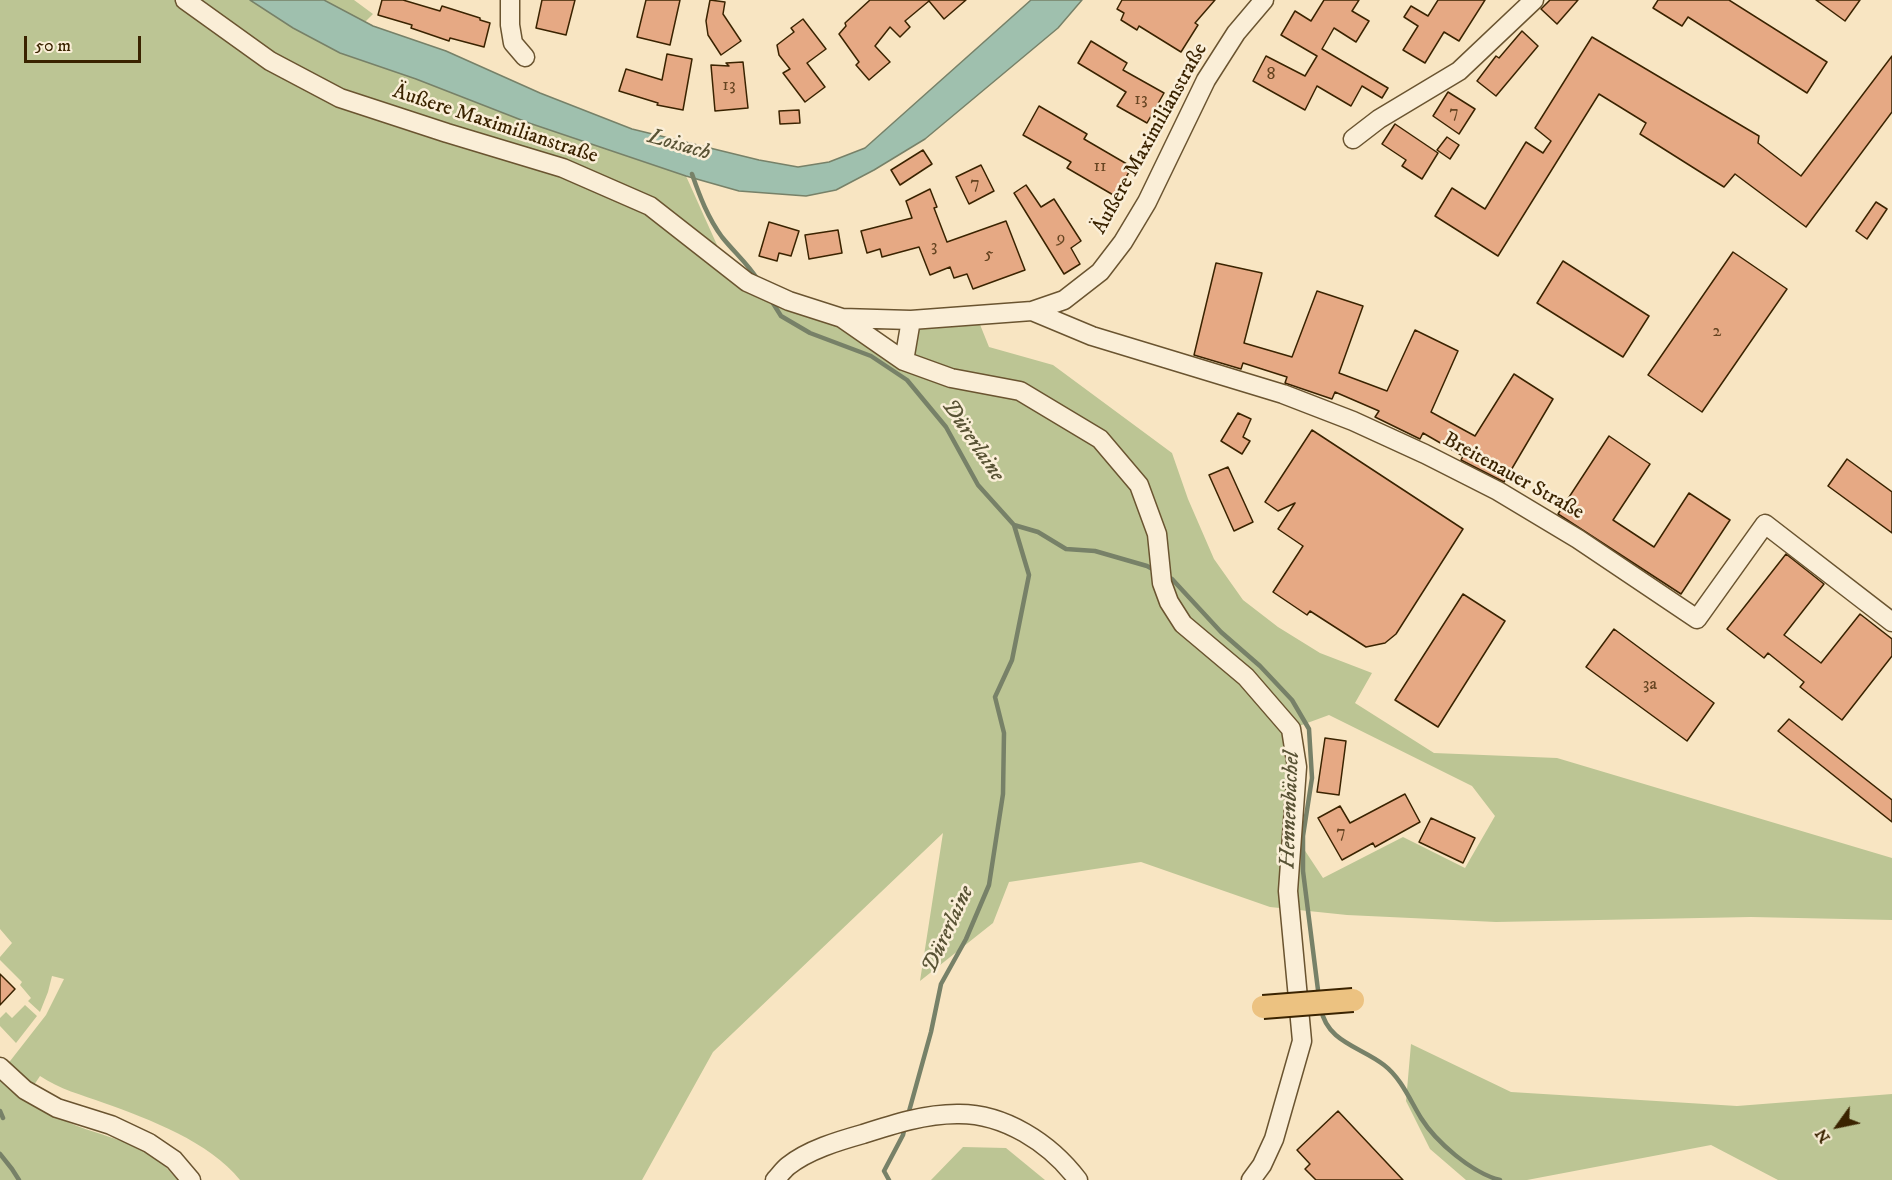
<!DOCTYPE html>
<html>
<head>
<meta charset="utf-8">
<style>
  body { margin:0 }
  #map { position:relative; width:1892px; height:1180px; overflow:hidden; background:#f8e5c2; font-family:"IM FELL DW Pica",serif }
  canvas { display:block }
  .north { position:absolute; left:1808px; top:1096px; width:60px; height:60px; -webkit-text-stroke:4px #faeed7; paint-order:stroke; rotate:237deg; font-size:16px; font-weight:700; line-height:24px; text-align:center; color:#3a2300 }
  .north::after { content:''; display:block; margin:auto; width:21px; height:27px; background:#3a2300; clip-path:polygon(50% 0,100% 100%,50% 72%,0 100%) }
  .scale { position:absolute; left:24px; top:36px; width:117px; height:27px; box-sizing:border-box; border:3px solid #3a2300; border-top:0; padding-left:8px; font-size:18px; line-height:21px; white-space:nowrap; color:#3a2300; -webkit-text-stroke:4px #faeed7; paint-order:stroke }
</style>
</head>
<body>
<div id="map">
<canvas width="1892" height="1180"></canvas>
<div class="north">N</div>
<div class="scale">50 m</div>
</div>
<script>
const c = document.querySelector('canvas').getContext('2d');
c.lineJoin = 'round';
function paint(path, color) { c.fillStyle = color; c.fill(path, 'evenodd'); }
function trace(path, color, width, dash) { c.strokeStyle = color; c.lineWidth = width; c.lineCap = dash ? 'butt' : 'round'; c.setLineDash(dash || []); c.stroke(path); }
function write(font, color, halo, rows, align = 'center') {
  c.font = font + ' "IM FELL DW Pica",serif'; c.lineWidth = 5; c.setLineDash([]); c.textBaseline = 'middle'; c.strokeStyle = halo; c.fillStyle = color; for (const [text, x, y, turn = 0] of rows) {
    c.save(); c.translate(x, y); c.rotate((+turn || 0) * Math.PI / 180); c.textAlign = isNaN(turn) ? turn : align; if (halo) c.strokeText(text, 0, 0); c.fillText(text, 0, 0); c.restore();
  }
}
paint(new Path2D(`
  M 0,0 L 250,0 L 293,28 L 340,53 L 416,79 L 529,123 L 686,176 L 726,265 L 842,318 L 904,361 L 911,320 L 977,317 L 989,347 L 1053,365 L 1172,453 L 1188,499 L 1214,559 L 1243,600 L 1278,627 L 1320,653 L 1372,673 L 1355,703 L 1434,753 L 1557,758 L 1892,858 L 1892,920 L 1751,917 L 1496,922 L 1347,915 L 1270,907 L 1141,862 L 1009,882 L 993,923 L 920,981 L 943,833 L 713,1052 L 642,1180 L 240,1180 C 210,1142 149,1119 104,1103 C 82,1095 59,1089 40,1076 L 32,1088 L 7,1065 L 46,1015 L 64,979 L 52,976 L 48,992 L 40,1012 L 28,1001 L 31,998 L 20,985 L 22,982 L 0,960 L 0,957 L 12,943 L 0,929 ZM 1329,715 L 1472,786 L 1495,816 L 1465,868 L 1403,837 L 1323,878 L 1292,831 L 1291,729 Z
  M 324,0 L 354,0 L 373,14 L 365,22 Z
  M 25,1005 L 37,1016 L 16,1043 L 0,1026 L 0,1018 L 6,1012 L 12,1018 Z
  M 1411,1044 L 1511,1092 L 1737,1106 L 1892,1094 L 1892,1180 L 1778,1180 L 1711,1145 L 1527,1180 L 1466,1180 L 1430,1149 L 1406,1101 Z
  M 0,1079 C 19,1098 45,1112 70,1123 C 98,1135 130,1140 155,1158 C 163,1163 171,1173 178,1180 L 0,1180 Z
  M 963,1147 L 1006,1148 L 1045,1180 L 931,1180 Z`), '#bcc594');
const water = new Path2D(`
  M 250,0 L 324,0 L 373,26 L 446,51 L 540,93 L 632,129 L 759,160 L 798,167 L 829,162 L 865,148 L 1031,0 L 1082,0 L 1058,28 L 925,139 L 874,170 L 836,190 L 806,196 L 739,191 L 686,176 L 529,123 L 416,79 L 340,53 L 293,28 Z`);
paint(water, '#9fc0ae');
trace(water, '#778168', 1.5);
trace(new Path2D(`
  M 692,174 C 700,197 708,218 722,237 C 734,252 748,264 758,280
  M 771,300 L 781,316 L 810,333 L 871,356 L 907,380 L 946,427 L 978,485 L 1014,525 L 1029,575 L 1012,660 L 995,697 L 1004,733 L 1003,794 L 989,885 L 966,939 L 941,984 L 931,1032 L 908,1115
  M 1014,525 L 1038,532 L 1066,549 L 1095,551 L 1147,566 L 1156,571
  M 1166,576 L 1172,579 L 1221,632 L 1260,666 L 1292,700 L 1309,729 L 1312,778 L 1303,836 L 1303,871 L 1319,998
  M 1321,1009 C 1327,1042 1361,1047 1384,1065 C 1401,1078 1410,1100 1421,1118 C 1436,1142 1472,1173 1500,1180
  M 0,1111 L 3,1118
  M 0,1154 L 12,1169 L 19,1180
  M 889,1180 L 884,1171 L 903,1135 L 905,1126`), '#778168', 4.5);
const building = new Path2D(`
  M 382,0 L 403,0 L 440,11 L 442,6 L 480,18 L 480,20 L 490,23 L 484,47 L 450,38 L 449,41 L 411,28 L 412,25 L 378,15 Z
  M 542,0 L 575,0 L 566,35 L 536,28 Z
  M 646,0 L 680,0 L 670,45 L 637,37 Z
  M 710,0 L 725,2 L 723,14 L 741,41 L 721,55 L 708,35 L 706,21 Z
  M 870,0 L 966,0 L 944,19 L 929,1 L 905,21 L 910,27 L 900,37 L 890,27 L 875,46 L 890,62 L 869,80 L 856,65 L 859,62 L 839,34 L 846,26 L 845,23 Z
  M 1122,0 L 1215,0 L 1195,23 L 1198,25 L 1181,52 L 1139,26 L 1137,30 L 1121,20 L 1124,13 L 1117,9 Z
  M 1324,0 L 1359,0 L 1352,11 L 1369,21 L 1356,42 L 1334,28 L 1322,49 L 1388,88 L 1382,98 L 1362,86 L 1351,106 L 1317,86 L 1305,110 L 1253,81 L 1266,56 L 1305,76 L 1317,56 L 1281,35 L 1295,11 L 1311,21 Z
  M 1438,0 L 1485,0 L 1459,41 L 1444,32 L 1425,63 L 1403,50 L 1418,26 L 1404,17 L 1411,6 L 1428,16 Z
  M 1550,0 L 1578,0 L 1557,24 L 1541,9 Z
  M 1658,0 L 1729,0 L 1827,62 L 1807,93 L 1688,17 L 1682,26 L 1653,8 Z
  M 1816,0 L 1860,0 L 1845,21 Z
  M 803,19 L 826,49 L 807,63 L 825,87 L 805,102 L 783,73 L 790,69 L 779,55 L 777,45 L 794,32 L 791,28 Z
  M 1522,31 L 1538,46 L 1496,96 L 1477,81 L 1496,56 L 1499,58 Z
  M 1592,37 L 1759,136 L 1758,143 L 1801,176 L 1892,56 L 1892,112 L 1806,227 L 1735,174 L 1724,187 L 1640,134 L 1646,123 L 1599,94 L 1498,256 L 1435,216 L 1452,188 L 1485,209 L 1526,142 L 1543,153 L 1551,141 L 1535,128 Z
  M 1091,41 L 1127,63 L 1123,70 L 1164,93 L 1147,123 L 1117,106 L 1126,92 L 1078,63 Z
  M 667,54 L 692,59 L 683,110 L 657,105 L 658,103 L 619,91 L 626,69 L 662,80 Z
  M 743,62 L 748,108 L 715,111 L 711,65 L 729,66 L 726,63 Z
  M 1448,92 L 1475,109 L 1459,134 L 1433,116 Z
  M 1039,106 L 1087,134 L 1084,139 L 1132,167 L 1115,196 L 1067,168 L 1071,162 L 1023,135 Z
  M 799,110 L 800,123 L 780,124 L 779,111 Z
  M 1395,124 L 1438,153 L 1422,179 L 1402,166 L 1406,160 L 1382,144 Z
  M 1447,137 L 1459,145 L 1450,159 L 1437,150 Z
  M 923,150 L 932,164 L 900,185 L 891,170 Z
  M 981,165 L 994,191 L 969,204 L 956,177 Z
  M 1026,185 L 1041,207 L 1054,199 L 1081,241 L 1071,248 L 1080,264 L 1064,274 L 1014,193 Z
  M 930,189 L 937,207 L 934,208 L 947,242 L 1006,221 L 1025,270 L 973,289 L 967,274 L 954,278 L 950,267 L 930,275 L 919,247 L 882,257 L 880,249 L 867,253 L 861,231 L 912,218 L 906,201 Z
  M 1876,202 L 1887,209 L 1867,239 L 1856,231 Z
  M 769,222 L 799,231 L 791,256 L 779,253 L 777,261 L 759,256 Z
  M 838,230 L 842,253 L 809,259 L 805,235 Z
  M 1733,252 L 1787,289 L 1702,412 L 1648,375 Z
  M 1563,261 L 1649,316 L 1623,357 L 1537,303 Z
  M 1216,263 L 1262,273 L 1244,343 L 1292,357 L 1317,291 L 1363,306 L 1339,373 L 1387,391 L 1415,330 L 1458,351 L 1431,412 L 1475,436 L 1514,374 L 1553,399 L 1504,482 L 1461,460 L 1463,456 L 1423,433 L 1420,439 L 1375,417 L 1379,411 L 1335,392 L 1332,399 L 1285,383 L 1287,377 L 1243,363 L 1241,369 L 1194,355 Z
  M 1238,413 L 1251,419 L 1243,437 L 1250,441 L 1242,454 L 1221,441 Z
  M 1312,430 L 1463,529 L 1396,634 L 1385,643 L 1366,647 L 1310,611 L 1307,615 L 1273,592 L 1303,546 L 1278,529 L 1295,503 L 1278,511 L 1265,502 Z
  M 1609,436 L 1650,464 L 1613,520 L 1654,547 L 1689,493 L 1730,520 L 1681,594 L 1558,514 Z
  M 1847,459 L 1892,492 L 1892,533 L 1828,486 Z
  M 1228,467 L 1253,522 L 1234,531 L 1209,475 Z
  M 1786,554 L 1824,584 L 1784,635 L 1821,663 L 1860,614 L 1892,639 L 1892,656 L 1842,720 L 1800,687 L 1804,682 L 1768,653 L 1764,658 L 1727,629 Z
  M 1463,594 L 1505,621 L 1438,727 L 1395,700 Z
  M 1614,629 L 1714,703 L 1687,741 L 1586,667 Z
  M 1789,719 L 1892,800 L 1892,822 L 1778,731 Z
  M 1325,738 L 1346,741 L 1339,795 L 1317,792 Z
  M 1405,794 L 1420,822 L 1375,847 L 1373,843 L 1342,860 L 1318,818 L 1340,806 L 1350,823 Z
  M 1431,818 L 1475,838 L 1463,863 L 1419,842 Z
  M 0,974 L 15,989 L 0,1005 Z
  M 1338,1111 L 1403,1180 L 1316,1180 L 1305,1169 L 1310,1164 L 1297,1150 Z`);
paint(building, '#e6a984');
trace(building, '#3a2300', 1.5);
const minor = new Path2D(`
  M 185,0 L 270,61 L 340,98 L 447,133 L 563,168 L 650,206 L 747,282 L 789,301 L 842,318 L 911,320 L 1032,311 L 1064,300 L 1100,272 L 1123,242 L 1147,202 L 1206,80 L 1236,33 L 1264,0
  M 510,0 L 510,25 L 513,43 L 525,57
  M 1353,139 L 1379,119 L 1459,71 L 1534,0
  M 1032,311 L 1092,336 L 1283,394 L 1353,421 L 1425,454 L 1498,491 L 1578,539 L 1697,619 L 1765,524 L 1892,622
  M 842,318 L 904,361 L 951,378 L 1020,391 L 1100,439 L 1139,485 L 1157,534 L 1162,583 L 1169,602 L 1183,624 L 1246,677 L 1291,729 L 1297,767 L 1288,891 L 1302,1041 L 1274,1139 L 1262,1165 L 1251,1180
  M 904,361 L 911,320
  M 0,1067 L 25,1090 L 57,1108 L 111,1125 L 149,1143 L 174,1160 L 191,1180
  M 775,1180 C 779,1176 783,1170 788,1166 C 808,1150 838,1141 863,1134 C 894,1124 925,1114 957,1114 C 1004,1113 1050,1143 1078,1180`);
trace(minor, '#6a5430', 21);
trace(minor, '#faeed7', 18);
const majorBridge = new Path2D(`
  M 1263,1007 L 1353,1000`);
trace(majorBridge, '#3a2300', 26, []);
trace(majorBridge, '#ecc281', 22);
write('18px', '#654421', null, [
  ["8",1271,75],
  ["13",729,86],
  ["13",1141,100],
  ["7",1454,113],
  ["11",1100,167],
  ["7",975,184],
  ["9",1061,239],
  ["3",934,247],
  ["5",989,255],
  ["2",1717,332],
  ["3a",1650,685],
  ["7",1341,833]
]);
write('21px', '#3a2300', '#faeed7', [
  ["Äußere Maximilianstraße",495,125,18],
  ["Äußere Maximilianstraße",1151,139,-61],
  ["Breitenauer Straße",1513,477,29]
]);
write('italic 22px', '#585234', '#faeed7', [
  ["Loisach",679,146,16],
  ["Dürerlaine",972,441,56],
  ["Hennenbächel",1291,810,-88],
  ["Dürerlaine",949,930,-65]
]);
</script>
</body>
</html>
